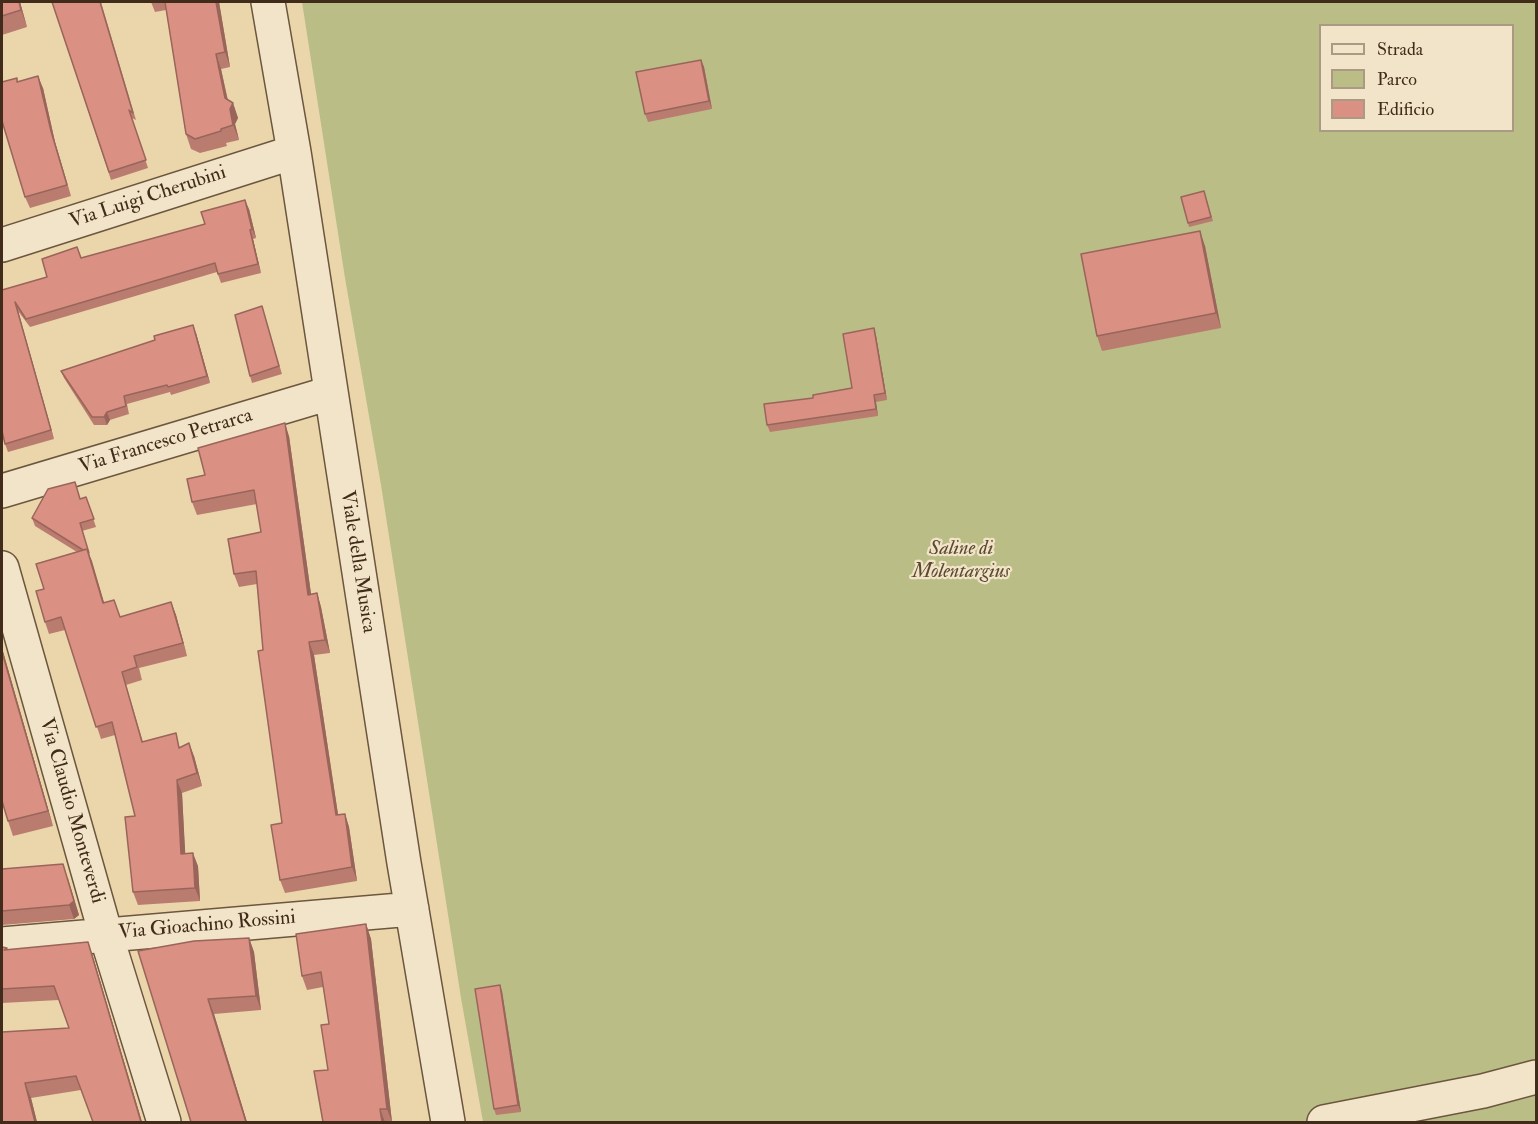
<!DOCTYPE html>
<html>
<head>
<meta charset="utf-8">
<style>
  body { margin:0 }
  #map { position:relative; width:1538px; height:1124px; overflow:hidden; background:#ebd6ab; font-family:"IM FELL Double Pica",serif }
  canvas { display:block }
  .frame { position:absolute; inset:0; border:3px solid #412c1b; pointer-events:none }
  .legend { position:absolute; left:1319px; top:24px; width:195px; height:108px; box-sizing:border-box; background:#f2e4c8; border:2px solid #ab9a83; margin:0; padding:8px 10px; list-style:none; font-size:18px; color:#412c1b }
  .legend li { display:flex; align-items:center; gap:12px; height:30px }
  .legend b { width:30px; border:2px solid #ab9a83 }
</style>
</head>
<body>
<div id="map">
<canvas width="1538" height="1124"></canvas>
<div class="frame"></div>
<ul class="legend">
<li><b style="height:8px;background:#f2e4c8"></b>Strada</li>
<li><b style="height:16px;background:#bbbd87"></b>Parco</li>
<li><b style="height:16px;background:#da9082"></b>Edificio</li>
</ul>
</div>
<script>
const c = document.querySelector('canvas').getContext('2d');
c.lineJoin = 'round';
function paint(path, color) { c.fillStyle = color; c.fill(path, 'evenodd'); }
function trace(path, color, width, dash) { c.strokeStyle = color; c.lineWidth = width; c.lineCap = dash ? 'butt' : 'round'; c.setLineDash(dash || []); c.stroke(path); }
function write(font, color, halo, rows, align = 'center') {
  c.font = font + ' "IM FELL Double Pica",serif'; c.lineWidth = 4.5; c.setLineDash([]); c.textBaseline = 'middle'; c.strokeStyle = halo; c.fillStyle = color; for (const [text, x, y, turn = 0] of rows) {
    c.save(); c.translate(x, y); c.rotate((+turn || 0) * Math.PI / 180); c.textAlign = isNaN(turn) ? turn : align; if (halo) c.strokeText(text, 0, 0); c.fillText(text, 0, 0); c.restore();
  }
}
paint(new Path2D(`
  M 302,2 L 1536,2 L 1536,1122 L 483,1122 L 461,998 L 381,485 L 345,278 ZM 1320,26 L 1512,26 L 1512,130 L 1320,130 Z`), '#bbbd87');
const minor = new Path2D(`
  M 268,2 L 294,152 L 404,863 L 448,1122
  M 2,245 L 294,152
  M 2,491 L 330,393
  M 2,568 L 106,935 L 164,1122
  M 2,944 L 412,909
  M 1324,1122 L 1483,1091 L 1536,1077`);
trace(minor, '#6c563f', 36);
trace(minor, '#f2e4c8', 33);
paint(new Path2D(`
  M 2,2 L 20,2 L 27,27 L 2,35 Z
  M 52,2 L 101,2 L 136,120 L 132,118 L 148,168 L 111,180 Z
  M 151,2 L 219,2 L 230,67 L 221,69 L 228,100 L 233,103 L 238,118 L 235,124 L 239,140 L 226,143 L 227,146 L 200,153 L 191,149 L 186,134 L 166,10 L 155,12 Z
  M 701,60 L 704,67 L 712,109 L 648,122 L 645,114 Z
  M 17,78 L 18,82 L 43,88 L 55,142 L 71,196 L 30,208 L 25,197 Z
  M 1204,191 L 1213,221 L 1189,227 L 1188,223 Z
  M 249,209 L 256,238 L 253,239 L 261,273 L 221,283 L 217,272 L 30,327 L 18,311 L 54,439 L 8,452 L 5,444 L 2,290 L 47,277 L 81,258 L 205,224 Z
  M 1205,246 L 1221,328 L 1102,351 L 1097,336 Z
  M 264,314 L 282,374 L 252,383 L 250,376 Z
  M 196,333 L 210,383 L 171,395 L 170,392 L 127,404 L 129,414 L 110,420 L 107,425 L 94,425 L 64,378 L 61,371 Z
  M 876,336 L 887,400 L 876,402 L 878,416 L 770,432 L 767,425 L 813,398 L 852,388 Z
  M 289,436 L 311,594 L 317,593 L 321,607 L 330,653 L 314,655 L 338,814 L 345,814 L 349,827 L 357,881 L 285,893 L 280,880 L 282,823 L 263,650 L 257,584 L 239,587 L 234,574 L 261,532 L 257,504 L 197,515 L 192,502 L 205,475 Z
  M 86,497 L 96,527 L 82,531 L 104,603 L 120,617 L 171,602 L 176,615 L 187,656 L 139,668 L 142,680 L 126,685 L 143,742 L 181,747 L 194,756 L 202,786 L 182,793 L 185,854 L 198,866 L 200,901 L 138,905 L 133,892 L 135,816 L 115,735 L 101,739 L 65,630 L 49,634 L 45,622 L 44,589 L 77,552 L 35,526 L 32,518 L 80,499 Z
  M 2,648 L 53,826 L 13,836 L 8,821 Z
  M 2,869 L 68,878 L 79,915 L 74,919 L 2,925 Z
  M 366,924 L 371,939 L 392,1122 L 323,1122 L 328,1070 L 329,1024 L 323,987 L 307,990 L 302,976 Z
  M 249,938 L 254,952 L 261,1010 L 214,1014 L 247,1122 L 191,1122 L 138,951 Z
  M 88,942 L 93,957 L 142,1122 L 93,1122 L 81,1090 L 31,1098 L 37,1122 L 2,1122 L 2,1032 L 69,1028 L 59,1000 L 2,1003 L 2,947 L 7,948 L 8,950 Z
  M 502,991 L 521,1112 L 496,1115 L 494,1109 Z`), '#bb7c70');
paint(new Path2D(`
  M 19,2 L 20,2 L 27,27 L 21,10 Z
  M 216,2 L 219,2 L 230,67 L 225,52 Z
  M 216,54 L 221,69 L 230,112 L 225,98 Z
  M 701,60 L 704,67 L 712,109 L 709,101 Z
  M 38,76 L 43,88 L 55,142 L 71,196 L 51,131 Z
  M 233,103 L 238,118 L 235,124 L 239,140 L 233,125 L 230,109 Z
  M 245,200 L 249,209 L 256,238 L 252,229 Z
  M 250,230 L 253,239 L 261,273 L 258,264 Z
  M 1200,231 L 1205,246 L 1221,328 L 1216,313 Z
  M 15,302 L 18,311 L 54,439 L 51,430 Z
  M 193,325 L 196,333 L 210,383 L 207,376 Z
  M 874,328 L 876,336 L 887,400 L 885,393 Z
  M 874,395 L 876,402 L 878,416 L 876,409 Z
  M 107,412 L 110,420 L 107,425 L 104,417 Z
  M 285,423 L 289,436 L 313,608 L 308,595 Z
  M 87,549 L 92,561 L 108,616 L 103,603 Z
  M 317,593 L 321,607 L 330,653 L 325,640 Z
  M 171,602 L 176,615 L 187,656 L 183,643 Z
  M 309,642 L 314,655 L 340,828 L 336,815 Z
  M 2,648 L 53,826 L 48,811 L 2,652 Z
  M 189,743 L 194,756 L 202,786 L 197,773 Z
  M 177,780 L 182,793 L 186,867 L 181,854 Z
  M 345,814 L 349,827 L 357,881 L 352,867 Z
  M 193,853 L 198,866 L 200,901 L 195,888 Z
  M 63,864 L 79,915 L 74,919 L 69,905 Z
  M 366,924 L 371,939 L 392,1122 L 387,1109 Z
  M 249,938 L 254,952 L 261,1010 L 256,996 Z
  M 88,942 L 93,957 L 142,1122 L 141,1122 Z
  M 500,985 L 502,991 L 521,1112 L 518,1105 Z
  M 208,999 L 214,1014 L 247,1122 L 246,1122 Z
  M 25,1083 L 31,1098 L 37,1122 L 35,1122 Z
  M 380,1109 L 385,1122 L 382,1122 Z`), '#99655b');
const building = new Path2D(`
  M 2,2 L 19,2 L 21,10 L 2,16 Z
  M 52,2 L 100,2 L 133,113 L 129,110 L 146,160 L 109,172 Z
  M 165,2 L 216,2 L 225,52 L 216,54 L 225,98 L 233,103 L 230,109 L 233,125 L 221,129 L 221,131 L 195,139 L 186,134 Z
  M 701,60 L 709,101 L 645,114 L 636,72 Z
  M 38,76 L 51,131 L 67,185 L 25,197 L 2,121 L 2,82 L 17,78 L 17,82 Z
  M 1204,191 L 1211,217 L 1188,223 L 1181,197 Z
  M 245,200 L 252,229 L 250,230 L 258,264 L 218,274 L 215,263 L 26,319 L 15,302 L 51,430 L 5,444 L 2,431 L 2,290 L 47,277 L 42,259 L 77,247 L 81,258 L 205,224 L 201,212 Z
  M 1200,231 L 1216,313 L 1097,336 L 1081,254 Z
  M 262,306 L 279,366 L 250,376 L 235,315 Z
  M 193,325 L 207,376 L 168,387 L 167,385 L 124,396 L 126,406 L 107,412 L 104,417 L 92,417 L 61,371 L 155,340 L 154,336 Z
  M 874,328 L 885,393 L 874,395 L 876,409 L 767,425 L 764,404 L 813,398 L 813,395 L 852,388 L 843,334 Z
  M 285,423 L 308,595 L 317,593 L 325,640 L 309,642 L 336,815 L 345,814 L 352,867 L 280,880 L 271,825 L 282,823 L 258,651 L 263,650 L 256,571 L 234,574 L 228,539 L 261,532 L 254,490 L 192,502 L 187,479 L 205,475 L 198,448 Z
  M 75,482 L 80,499 L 86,497 L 94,519 L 80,523 L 89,553 L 87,549 L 83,550 L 32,518 L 48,489 Z
  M 87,549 L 103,603 L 114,600 L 120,617 L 171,602 L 183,643 L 134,656 L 137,667 L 122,672 L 142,742 L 176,733 L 179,748 L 189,743 L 197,773 L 177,780 L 181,854 L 193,853 L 195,888 L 133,892 L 125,817 L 135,816 L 112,722 L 96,727 L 61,617 L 45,622 L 36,591 L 44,589 L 36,564 Z
  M 2,652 L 48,811 L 8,821 L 2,801 Z
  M 63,864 L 74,901 L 69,905 L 2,911 L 2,869 Z
  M 366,924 L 387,1109 L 380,1109 L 382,1122 L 323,1122 L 314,1071 L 328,1070 L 321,1025 L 329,1024 L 321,972 L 302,976 L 296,934 Z
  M 249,938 L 256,996 L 208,999 L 246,1122 L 191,1122 L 138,951 L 194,941 Z
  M 88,942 L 141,1122 L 93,1122 L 76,1076 L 25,1083 L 35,1122 L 2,1122 L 2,1032 L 69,1028 L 54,986 L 2,989 L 2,947 L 7,948 L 4,950 Z
  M 500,985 L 518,1105 L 494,1109 L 475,989 Z`);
paint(building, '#da9082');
trace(building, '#99655b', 1.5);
write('20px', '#412c1b', '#f2e4c8', [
  ["Via Luigi Cherubini",148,198,-18],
  ["Via Francesco Petrarca",166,442,-17],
  ["Viale della Musica",357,562,81],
  ["Via Claudio Monteverdi",71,811,74],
  ["Via Gioachino Rossini",207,926,-5]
]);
write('italic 20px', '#594931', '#f2e4c8', [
  ["Saline di",961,550],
  ["Molentargius",961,573]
]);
</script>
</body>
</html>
